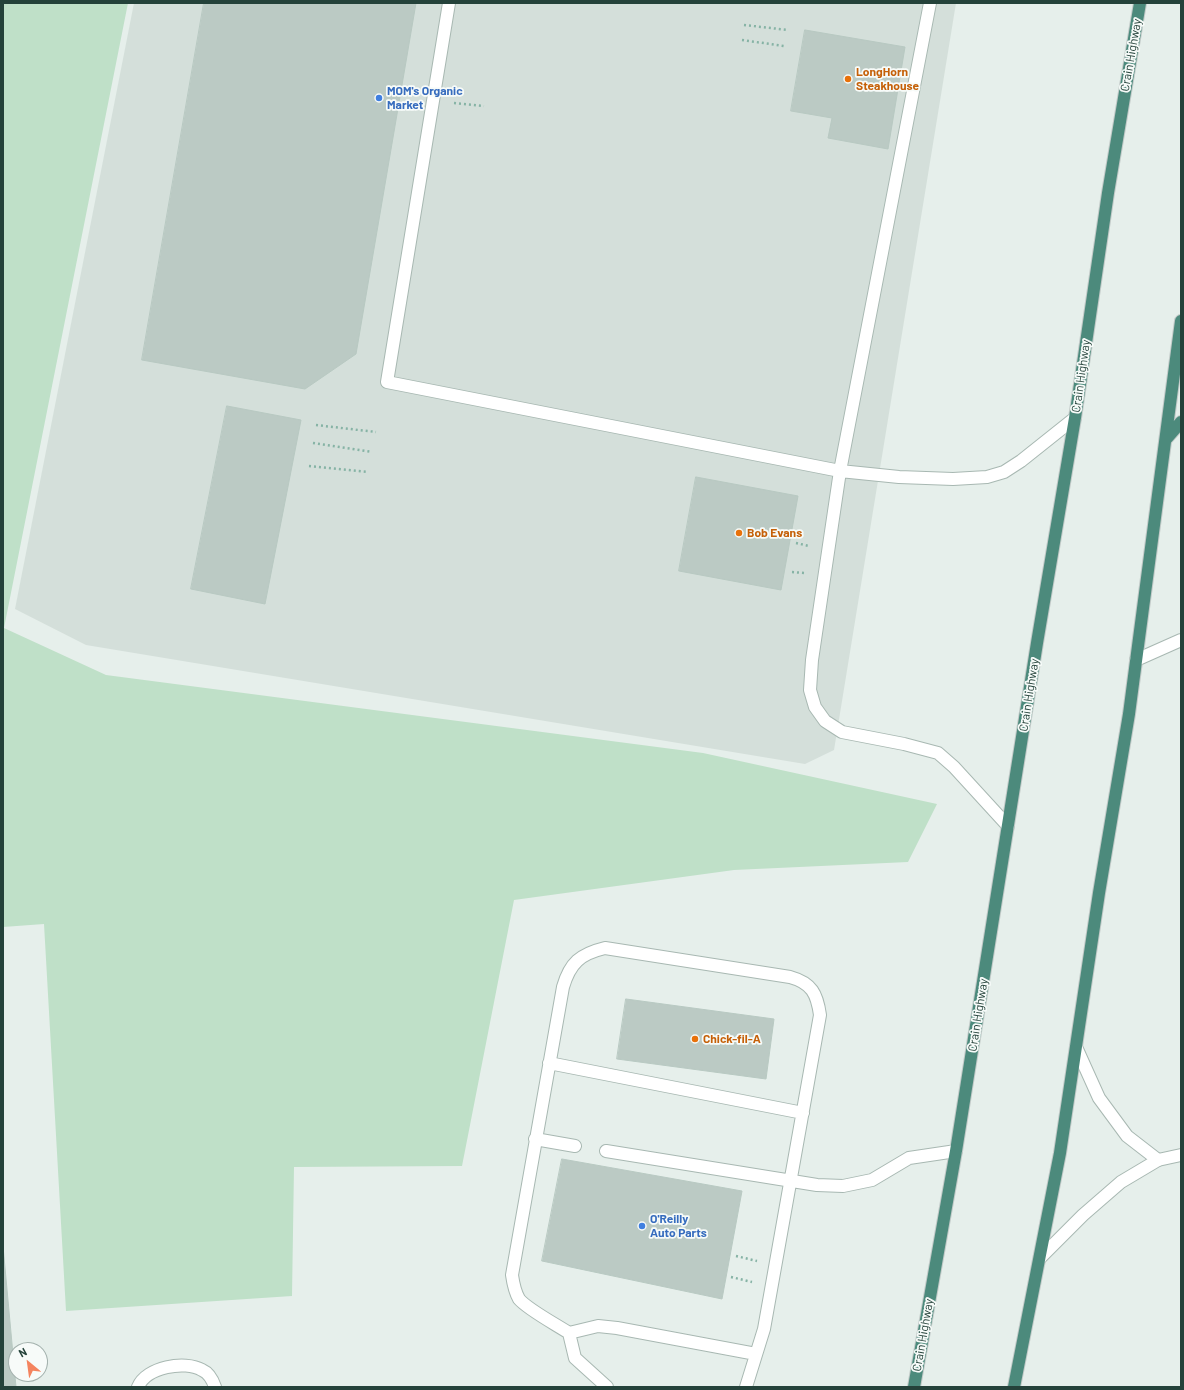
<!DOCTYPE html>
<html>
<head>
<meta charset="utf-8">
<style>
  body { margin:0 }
  #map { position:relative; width:1184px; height:1390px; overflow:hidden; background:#e6efeb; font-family:Barlow,sans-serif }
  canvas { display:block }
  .frame { position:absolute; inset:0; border:4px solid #24423a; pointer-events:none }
  .north { position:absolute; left:8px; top:1342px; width:40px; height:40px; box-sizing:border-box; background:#f7fbf9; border:1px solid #a3b1ad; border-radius:50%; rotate:331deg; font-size:11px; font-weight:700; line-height:16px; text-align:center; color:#24423a }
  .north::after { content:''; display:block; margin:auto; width:14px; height:18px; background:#f4845f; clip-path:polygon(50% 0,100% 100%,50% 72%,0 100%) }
</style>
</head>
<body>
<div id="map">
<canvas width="1184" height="1390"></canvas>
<div class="frame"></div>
<div class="north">N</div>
</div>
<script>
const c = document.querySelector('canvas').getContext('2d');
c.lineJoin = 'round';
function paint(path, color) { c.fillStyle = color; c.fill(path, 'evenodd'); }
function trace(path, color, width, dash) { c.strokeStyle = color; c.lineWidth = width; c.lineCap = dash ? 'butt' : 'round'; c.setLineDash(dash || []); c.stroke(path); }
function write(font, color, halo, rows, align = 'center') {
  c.font = font + ' Barlow,sans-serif'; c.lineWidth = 3.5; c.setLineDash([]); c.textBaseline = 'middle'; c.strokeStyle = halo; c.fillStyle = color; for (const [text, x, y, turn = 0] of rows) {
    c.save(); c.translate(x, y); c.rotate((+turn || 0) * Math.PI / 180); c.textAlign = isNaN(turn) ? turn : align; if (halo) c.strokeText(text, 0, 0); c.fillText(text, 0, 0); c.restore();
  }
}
paint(new Path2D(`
  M 134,3 L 956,3 L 834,750 L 805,764 L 86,645 L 15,609 Z`), '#d4dfda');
paint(new Path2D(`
  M 3,3 L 128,3 L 4,628 L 106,675 L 703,753 L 937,804 L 908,862 L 734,870 L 514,900 L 462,1166 L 294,1167 L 292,1296 L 66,1311 L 44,924 L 3,927 Z`), '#bfe0c8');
const building = new Path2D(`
  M 204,3 L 416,3 L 356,354 L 305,389 L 142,360 Z
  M 805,30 L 905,47 L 888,149 L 828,138 L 832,118 L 791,111 Z
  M 227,406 L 301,420 L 265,604 L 191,589 Z
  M 696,477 L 798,496 L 781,590 L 679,571 Z
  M 626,999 L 774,1019 L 766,1079 L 617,1059 Z
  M 562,1159 L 742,1191 L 722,1299 L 542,1261 Z
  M 3,1246 L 16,1387 L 3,1387 Z`);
paint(building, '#bbcac4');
trace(building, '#b8c9c2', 1);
const service = new Path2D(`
  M 449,3 L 387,382 L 840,471 L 899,477 L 953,479 L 987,477 L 1004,472 L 1021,461 L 1075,418
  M 930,3 L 840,471 L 812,660 L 810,690 L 815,707 L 825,721 L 842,732 L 904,744 L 938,753 L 954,767 L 1008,826
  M 1136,660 L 1181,640
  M 549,1063 L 803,1113
  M 535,1139 L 575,1146
  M 606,1151 L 817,1185 L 843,1186 L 872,1180 L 909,1158 L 956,1151
  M 1158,1160 L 1181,1155
  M 569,1333 L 598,1326 L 617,1328 L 756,1354
  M 138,1387 C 146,1367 185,1360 202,1370 C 209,1373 213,1381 215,1387
  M 607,1387 L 575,1358 L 569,1333 C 557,1325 527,1309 519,1299 C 515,1292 513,1282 512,1275 L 563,987 C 570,963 580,954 605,948 L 790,977 C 812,983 817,994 820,1015 L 764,1329 L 746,1387`);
const minor = new Path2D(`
  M 1040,1258 L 1083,1215 L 1121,1182 L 1158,1160 L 1127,1136 L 1099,1098 L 1076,1047`);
const trunk = new Path2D(`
  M 1167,438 L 1181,422
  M 914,1387 L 956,1151 L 1037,643 L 1075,418 L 1108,193 L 1140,3
  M 1014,1387 L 1060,1153 L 1099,893 L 1129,714 L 1181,321`);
trace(service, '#a8b8b2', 14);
trace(minor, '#a8b8b2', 14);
trace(trunk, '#c2cac8', 14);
trace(new Path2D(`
  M 744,25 L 788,30
  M 742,40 L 784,46
  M 454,103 L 484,106
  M 316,425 L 376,432
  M 313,443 L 372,452
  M 309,466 L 368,472
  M 796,543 L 809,546
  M 792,572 L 805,573
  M 736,1256 L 757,1261
  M 731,1277 L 752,1282`), '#86b3a5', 2.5, [2, 3]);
trace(service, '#fff', 12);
trace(minor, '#fff', 12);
trace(trunk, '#4c8a7c', 12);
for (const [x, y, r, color] of [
  [848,79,4,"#e8710a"],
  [379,98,4,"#3f7fe0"],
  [739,533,4,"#e8710a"],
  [695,1039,4,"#e8710a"],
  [642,1226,4,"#3f7fe0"]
]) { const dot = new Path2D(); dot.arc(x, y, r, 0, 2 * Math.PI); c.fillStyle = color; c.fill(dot); trace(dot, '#f7fbf9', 1.5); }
write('12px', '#24423a', '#f7fbf9', [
  ["Crain Highway",1131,55,-80],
  ["Crain Highway",1081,376,-82],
  ["Crain Highway",1029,695,-81],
  ["Crain Highway",978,1015,-81],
  ["Crain Highway",923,1335,-80]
]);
write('bold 12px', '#c56008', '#f7fbf9', [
  ["LongHorn",856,72],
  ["Steakhouse",856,86],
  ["Bob Evans",747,533],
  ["Chick-fil-A",703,1039]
], 'left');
write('bold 12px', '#366cbe', '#f7fbf9', [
  ["MOM's Organic",387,91],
  ["Market",387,105],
  ["O'Reilly",650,1219],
  ["Auto Parts",650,1233]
], 'left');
</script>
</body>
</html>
